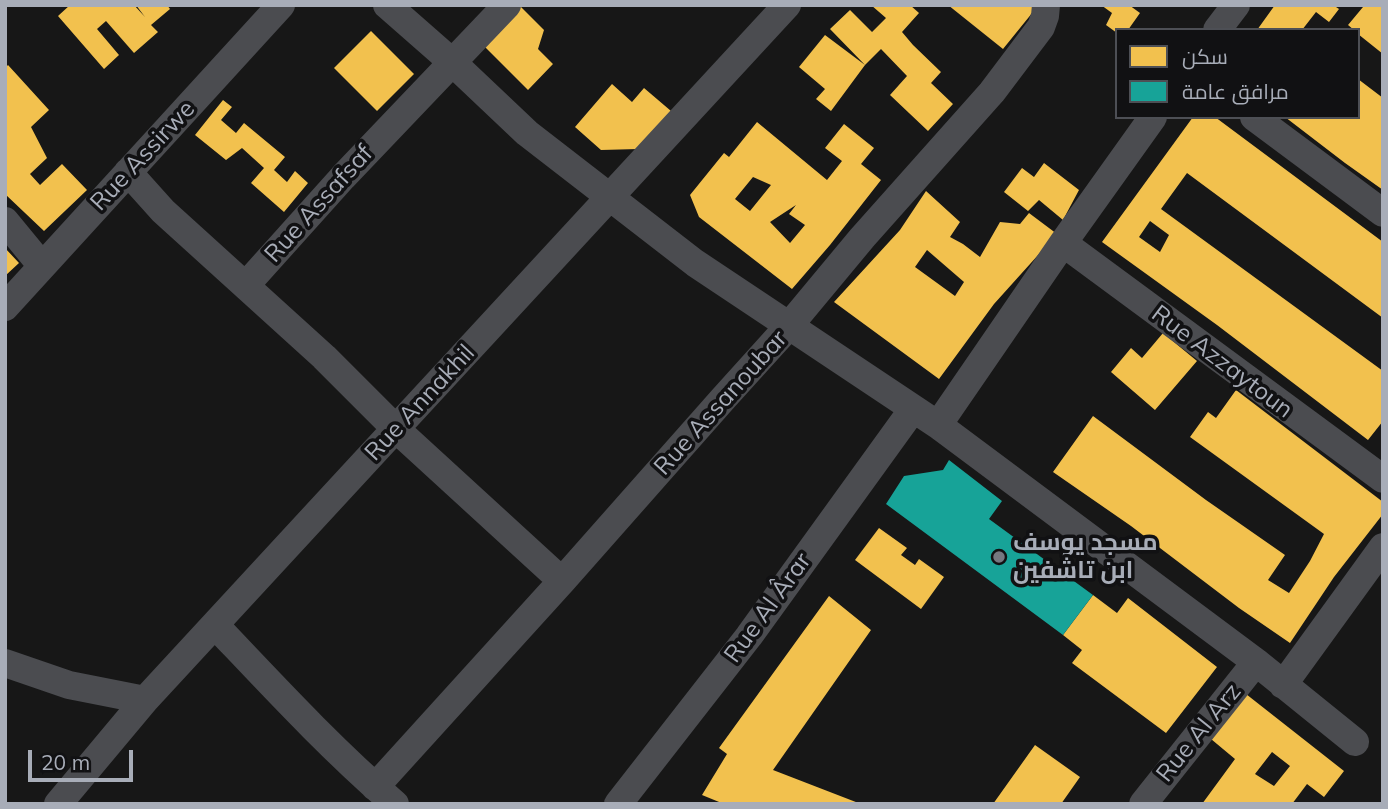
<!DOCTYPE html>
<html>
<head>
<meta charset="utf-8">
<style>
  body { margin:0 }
  #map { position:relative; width:1388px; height:809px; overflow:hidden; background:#171717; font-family:Mulish,Cairo,sans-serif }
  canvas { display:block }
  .frame { position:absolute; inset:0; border:7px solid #a8adb8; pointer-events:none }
  .legend { position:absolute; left:1115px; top:28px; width:245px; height:91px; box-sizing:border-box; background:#111113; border:2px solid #4d4f55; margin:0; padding:9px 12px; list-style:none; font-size:21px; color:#a8adb8 }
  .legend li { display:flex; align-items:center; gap:14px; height:35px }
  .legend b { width:35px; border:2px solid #4d4f55 }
  .scale { position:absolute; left:28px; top:750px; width:105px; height:32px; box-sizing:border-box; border:4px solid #a8adb8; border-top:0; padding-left:9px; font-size:21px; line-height:24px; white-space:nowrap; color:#a8adb8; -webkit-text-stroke:5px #111113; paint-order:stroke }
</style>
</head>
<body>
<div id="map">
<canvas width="1388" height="809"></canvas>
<div class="frame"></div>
<ul class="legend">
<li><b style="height:19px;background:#f2c14e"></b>سكن</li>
<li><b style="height:19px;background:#17a398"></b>مرافق عامة</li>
</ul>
<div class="scale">20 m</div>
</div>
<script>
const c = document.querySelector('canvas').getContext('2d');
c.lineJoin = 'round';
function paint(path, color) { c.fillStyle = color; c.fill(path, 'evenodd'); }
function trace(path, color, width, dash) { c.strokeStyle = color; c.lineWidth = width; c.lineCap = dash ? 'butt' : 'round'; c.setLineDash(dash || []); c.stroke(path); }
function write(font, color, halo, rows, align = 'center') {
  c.font = font + ' Mulish,Cairo,sans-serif'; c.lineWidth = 7; c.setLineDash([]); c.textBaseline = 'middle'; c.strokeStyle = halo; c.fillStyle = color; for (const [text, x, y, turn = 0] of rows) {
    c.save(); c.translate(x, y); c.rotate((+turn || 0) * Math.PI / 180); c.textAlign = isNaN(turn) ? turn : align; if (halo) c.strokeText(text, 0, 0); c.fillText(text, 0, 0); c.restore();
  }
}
paint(new Path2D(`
  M 70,5 L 134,5 L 145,17 L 136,5 L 167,5 L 170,9 L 151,25 L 158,32 L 134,53 L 106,21 L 97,29 L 119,55 L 104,69 L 58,16 Z
  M 519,5 L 544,30 L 538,49 L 553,64 L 528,90 L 481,43 Z
  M 871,5 L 910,5 L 919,13 L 902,32 L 913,45 L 941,72 L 931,83 L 953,104 L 928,131 L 890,95 L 907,76 L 881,49 L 865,65 L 831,111 L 816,99 L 825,89 L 799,67 L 825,35 L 865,65 L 830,29 L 850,10 L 872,32 L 886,18 Z
  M 948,5 L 1035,5 L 1037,7 L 1003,49 Z
  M 1101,5 L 1129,5 L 1140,13 L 1128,30 L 1117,30 L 1117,33 L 1106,25 L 1112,13 Z
  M 1275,5 L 1333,5 L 1339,9 L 1329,22 L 1316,12 L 1302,30 L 1257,30 Z
  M 1362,5 L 1383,5 L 1383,54 L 1358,34 L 1358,30 L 1354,30 L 1348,25 L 1363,7 Z
  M 371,31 L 414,74 L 377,111 L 334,68 Z
  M 8,65 L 49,110 L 31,127 L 47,158 L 30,174 L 40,185 L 62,164 L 87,190 L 44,231 L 5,194 L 5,68 Z
  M 1358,79 L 1383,98 L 1383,190 L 1345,163 L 1285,117 L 1358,117 Z
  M 612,84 L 632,102 L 644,88 L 671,111 L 638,149 L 601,150 L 575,127 Z
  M 223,100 L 232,107 L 221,120 L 236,133 L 244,123 L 285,157 L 274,170 L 287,182 L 295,171 L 308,183 L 284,212 L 251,183 L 264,168 L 242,148 L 226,160 L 195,135 Z
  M 1193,117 L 1215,117 L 1383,242 L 1383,318 L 1187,173 L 1161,209 L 1383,371 L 1383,421 L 1368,440 L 1217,325 L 1102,242 ZM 1150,221 L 1169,235 L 1160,252 L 1139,237 Z
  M 757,122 L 827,180 L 842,161 L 825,148 L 844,124 L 874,148 L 861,164 L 881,180 L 830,245 L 792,289 L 699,217 L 690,195 L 724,153 L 729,157 ZM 753,177 L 771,185 L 750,211 L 735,199 ZM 796,205 L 789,214 L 805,225 L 790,243 L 770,222 Z
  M 1044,163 L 1079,190 L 1063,220 L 1039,200 L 1028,211 L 1004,192 L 1022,168 L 1034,177 Z
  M 926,191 L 960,222 L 950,237 L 963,244 L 980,257 L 1000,222 L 1020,224 L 1029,213 L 1057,234 L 994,304 L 939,379 L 834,302 L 900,230 ZM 927,250 L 964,282 L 955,296 L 915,267 Z
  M 5,248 L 19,263 L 5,276 Z
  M 1163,333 L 1197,361 L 1155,410 L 1111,372 L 1131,348 L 1142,358 Z
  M 1236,390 L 1383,502 L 1383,514 L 1334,577 L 1290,643 L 1239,608 L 1131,526 L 1053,472 L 1093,416 L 1206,500 L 1285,555 L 1268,580 L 1289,593 L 1310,561 L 1324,534 L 1190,437 L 1208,412 L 1216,418 Z
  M 879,528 L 907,548 L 901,555 L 915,565 L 919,559 L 944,577 L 921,609 L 855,560 Z
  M 1093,595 L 1117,613 L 1128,598 L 1217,667 L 1166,733 L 1072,663 L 1082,650 L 1063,635 Z
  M 829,596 L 871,630 L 773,770 L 861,804 L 724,804 L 702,795 L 727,754 L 719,748 Z
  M 1246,694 L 1344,771 L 1324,797 L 1307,784 L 1292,804 L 1202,804 L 1235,759 L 1211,739 ZM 1272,752 L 1290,766 L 1274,786 L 1255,774 Z
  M 1035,745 L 1080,777 L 1061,804 L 993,804 Z`), '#f2c14e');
paint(new Path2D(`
  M 949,460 L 1002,501 L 989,519 L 1093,595 L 1063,635 L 886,504 L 904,476 L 943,470 Z`), '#17a398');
trace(new Path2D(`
  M 387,5 L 452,62 L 527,133 L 695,263 L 938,425 L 1256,662 L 1355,742
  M 1217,30 L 1236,5
  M 1254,117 L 1383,213
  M 128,172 L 163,211 L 324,357 L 396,429 L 562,581
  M 5,221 L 42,266
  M 1063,243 L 1383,479
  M 246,285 L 343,177 L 507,5
  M 5,307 L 281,5
  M 938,425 L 1063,243 L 1153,117
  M 215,625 C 273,686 331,749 395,804
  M 5,663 L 69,685 L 145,700
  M 1283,685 L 1383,547
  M 375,787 L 562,581 L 722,400 L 788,327 L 862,238 L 992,92 L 1041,27 L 1045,16 L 1046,5
  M 58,804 L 145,700 L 787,5
  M 618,804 L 749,636 L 913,409
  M 1143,804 L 1256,662`), '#4b4c50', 28);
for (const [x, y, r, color] of [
  [999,557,7,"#757880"]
]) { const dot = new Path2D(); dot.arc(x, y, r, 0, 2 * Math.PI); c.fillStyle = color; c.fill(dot); trace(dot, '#111113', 2.5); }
write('24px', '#a8adb8', '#111113', [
  ["Rue Assirwe",143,156,-47],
  ["Rue Assafsaf",319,204,-48],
  ["Rue Azzaytoun",1222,362,37],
  ["Rue Annakhil",420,403,-47],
  ["Rue Assanoubar",721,403,-48],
  ["Rue Al Ârar",768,608,-54],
  ["Rue Al Arz",1199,733,-51]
]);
write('bold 24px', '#a8adb8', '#111113', [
  ["مسجد يوسف",1013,543],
  ["ابن تاشفين",1013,571]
], 'left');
</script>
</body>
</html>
